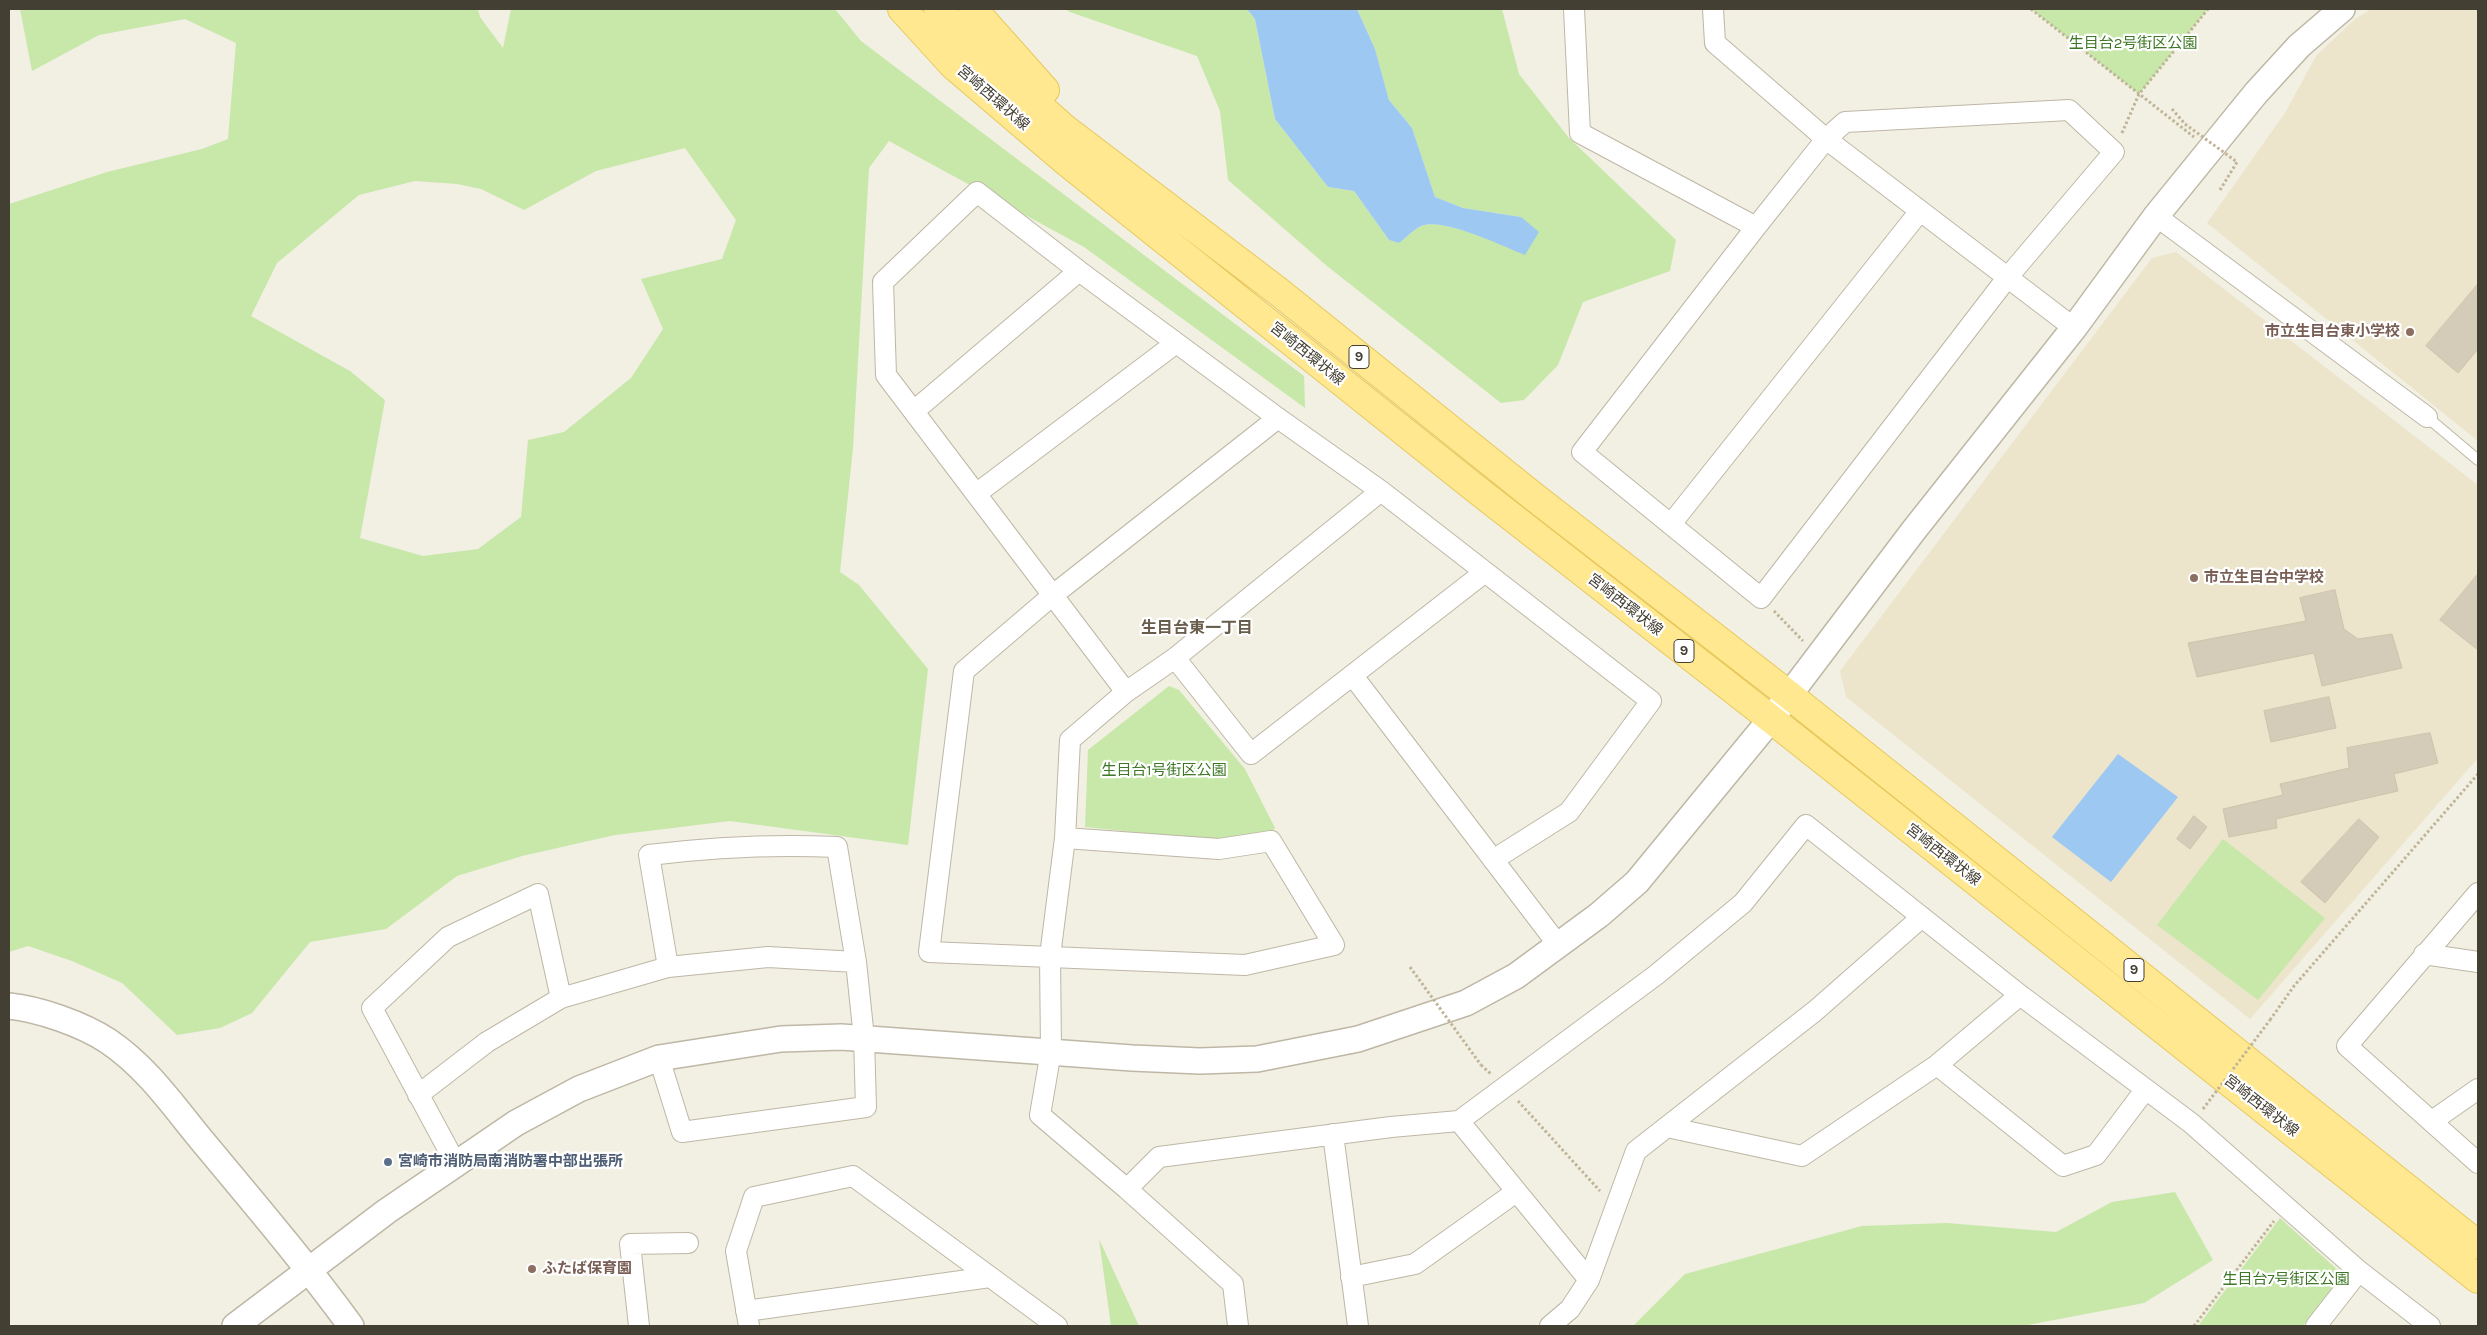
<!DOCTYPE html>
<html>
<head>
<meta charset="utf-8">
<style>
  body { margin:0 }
  #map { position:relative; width:2487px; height:1335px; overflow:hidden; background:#f2efe3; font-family:Karla,sans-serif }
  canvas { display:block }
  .frame { position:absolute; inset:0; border:10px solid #443f33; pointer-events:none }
</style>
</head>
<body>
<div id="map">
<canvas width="2487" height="1335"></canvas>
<div class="frame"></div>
</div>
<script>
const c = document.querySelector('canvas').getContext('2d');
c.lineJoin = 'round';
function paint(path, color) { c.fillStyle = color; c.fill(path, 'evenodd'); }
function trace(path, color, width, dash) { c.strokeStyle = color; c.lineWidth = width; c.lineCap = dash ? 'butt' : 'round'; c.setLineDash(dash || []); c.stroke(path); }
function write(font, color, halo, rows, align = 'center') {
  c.font = font + ' Karla,"Noto Sans JP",sans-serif'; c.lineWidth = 4.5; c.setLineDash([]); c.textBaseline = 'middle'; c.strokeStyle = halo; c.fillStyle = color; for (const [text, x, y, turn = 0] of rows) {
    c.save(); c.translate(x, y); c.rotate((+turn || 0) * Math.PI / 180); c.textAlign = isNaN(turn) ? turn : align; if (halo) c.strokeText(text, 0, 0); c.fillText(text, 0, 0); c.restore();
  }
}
paint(new Path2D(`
  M 2371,9 L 2478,9 L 2478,441 L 2207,223 L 2285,113 L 2316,56 L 2354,20 Z
  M 2176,252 L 2478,485 L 2478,758 L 2250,1019 L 1846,697 L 1840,671 L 2152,258 Z`), '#ece5cc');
paint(new Path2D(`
  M 20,9 L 478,9 L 480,17 L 503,48 L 511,9 L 835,9 L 861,41 L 1304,376 L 1305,408 L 1084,247 L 889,141 L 869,168 L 853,448 L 840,572 L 859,585 L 928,669 L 908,845 L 730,821 L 615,835 L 522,856 L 457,876 L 386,929 L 310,942 L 252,1013 L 220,1028 L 177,1035 L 122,983 L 72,961 L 28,946 L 9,952 L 9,204 L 107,172 L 202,149 L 228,139 L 236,43 L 185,19 L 99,35 L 32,71 ZM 685,148 L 736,220 L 722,259 L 641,279 L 663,329 L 631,378 L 564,432 L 528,440 L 521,517 L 478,549 L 423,556 L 360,538 L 385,400 L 350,371 L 251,316 L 277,263 L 359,195 L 415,181 L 457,184 L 481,189 L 524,210 L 596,171 Z
  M 1065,9 L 1247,9 L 1255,19 L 1275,119 L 1328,187 L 1354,191 L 1389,240 L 1399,243 C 1406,238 1414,229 1421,226 C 1443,217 1502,246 1525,254 L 1521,217 L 1463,208 L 1435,197 L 1412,128 L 1389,100 L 1375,49 L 1357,9 L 1502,9 L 1519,74 L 1569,138 L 1676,240 L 1670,271 L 1583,302 L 1558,365 L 1524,400 L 1501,403 L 1327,266 L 1228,180 L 1220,111 L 1197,56 L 1070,12 Z
  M 2031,9 L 2208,9 L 2139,94 Z
  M 1169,686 L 1179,690 L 1245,769 L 1275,828 L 1271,832 L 1219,841 L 1085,827 L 1088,750 Z
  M 2223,839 L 2325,918 L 2258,1000 L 2157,925 Z
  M 2175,1192 L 2213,1260 L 2144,1303 L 2022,1326 L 1633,1326 L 1685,1274 L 1862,1226 L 1947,1223 L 2056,1232 L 2112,1202 Z
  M 2280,1218 L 2340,1272 L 2341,1281 L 2303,1326 L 2198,1326 Z
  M 1099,1239 L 1139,1326 L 1111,1326 Z`), '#c7e8a9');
paint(new Path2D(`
  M 1247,9 L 1357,9 L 1375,49 L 1389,100 L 1412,128 L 1435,197 L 1463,208 L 1521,217 L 1539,232 L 1525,255 C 1502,246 1443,217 1421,226 C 1414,229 1406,238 1399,243 L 1389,240 L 1354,191 L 1328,187 L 1275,119 L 1255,19 Z
  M 2118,754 L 2178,797 L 2111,882 L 2052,837 Z`), '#9cc8f2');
const building = new Path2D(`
  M 2478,284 L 2478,349 L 2458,373 L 2426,346 Z
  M 2478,574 L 2478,650 L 2440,620 Z
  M 2335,590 L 2344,629 L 2358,639 L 2392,634 L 2402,668 L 2322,686 L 2314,653 L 2197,677 L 2188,643 L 2306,621 L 2300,598 Z
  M 2329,697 L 2336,728 L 2271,742 L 2264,711 Z
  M 2430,733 L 2438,763 L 2394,774 L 2398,791 L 2276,819 L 2277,828 L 2229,837 L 2223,809 L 2283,795 L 2280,784 L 2349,768 L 2347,748 Z
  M 2194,816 L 2207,827 L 2190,849 L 2177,839 Z
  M 2359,819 L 2379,837 L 2325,903 L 2301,882 Z`);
paint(building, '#d4cbb8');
trace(building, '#cfc4ab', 1);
const service = new Path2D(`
  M 2427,417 L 2478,460`);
const minor = new Path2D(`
  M 1574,9 L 1580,133 L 1756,227
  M 1713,9 L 1715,43 L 1826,139 L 2074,328
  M 2069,110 L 2114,152 L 2007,278 L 1761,598 L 1582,452 L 1756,227 L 1826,139 L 1845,122 Z
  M 2156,216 L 2427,417
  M 914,411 L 1079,271
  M 976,494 L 1176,343
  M 1671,524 L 1920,211
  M 1175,658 L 1251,754 L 1485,572
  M 1353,676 L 1559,946
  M 1126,692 L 886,375 L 883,282 L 977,192 L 1079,271 L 1278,418 L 1381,491 L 1651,701 L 1569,812 L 1493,860
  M 1065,838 L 1219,849 L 1271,841 L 1334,945 L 1245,965 L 929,952 L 964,671 L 1053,595 L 1278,418
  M 2478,893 L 2347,1046 L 2478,1163
  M 2424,954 L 2478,962
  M 659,1058 L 682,1132 L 866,1107 L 864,1038 L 856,962 L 837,847 C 772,844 713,847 649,855 L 668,967
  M 1937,1065 L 2063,1166 L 2096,1155 L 2145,1090
  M 418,1095 L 487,1042 L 561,998 L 668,967 L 768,957 L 856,962
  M 1459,1121 L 1589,1280
  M 2432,1121 L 2478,1089
  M 1667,1127 L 1802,1156 L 1937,1065 L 2020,995
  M 1333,1134 L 1358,1326
  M 456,1164 L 372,1008 L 448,937 L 538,894 L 561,998
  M 1127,1189 L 1159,1157 L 1391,1127 L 1459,1121 L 1656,975 L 1743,903 L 1806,825 L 2020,995 L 2191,1123 L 2359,1271 L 2430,1326
  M 1351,1277 L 1415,1264 L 1516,1192
  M 746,1311 L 990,1277
  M 639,1326 L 630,1244 L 688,1243
  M 749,1326 L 736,1251 L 754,1197 L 853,1176 L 1057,1326
  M 1238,1326 L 1233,1284 L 1127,1189 L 1040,1115 L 1051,1051 L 1050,956 L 1065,838 L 1070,740 L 1126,692 L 1175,658 L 1381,491
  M 1550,1326 L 1570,1309 L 1589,1280 L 1636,1151 L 1815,1011 L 1922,917
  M 2316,1326 L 2359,1271`);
const tertiary = new Path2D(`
  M 9,1006 C 39,1009 82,1024 108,1041 C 148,1068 174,1107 204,1143 C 254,1203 305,1263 351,1326
  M 235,1326 L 387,1211 L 516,1123 L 579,1089 L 659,1058 L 781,1039 L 841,1037 L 1132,1058 L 1200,1061 L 1257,1059 L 1358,1039 L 1466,1003 L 1516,976 L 1599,915 L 1637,882 L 1771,719 L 1914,530 L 2074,328 L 2156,216 L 2256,93 L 2299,46 L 2342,9`);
const primary = new Path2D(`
  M 902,9 L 953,65 L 1068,163 L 1476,489 L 1771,719 L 2478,1279
  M 938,9 L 977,51 L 1065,129 L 1279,292 L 1533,496 L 1789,695 L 2478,1245
  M 973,9 L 1045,90`);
trace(service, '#beb7a5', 12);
trace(minor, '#beb7a5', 22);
trace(tertiary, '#beb7a5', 28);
trace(primary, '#e7c85c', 30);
trace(new Path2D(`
  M 2031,9 L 2194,137
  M 2172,109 L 2185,124
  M 2122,133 L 2139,94 L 2208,9
  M 2220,190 L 2237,162
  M 1774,611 L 1803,641
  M 2270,1020 L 2294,986 L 2478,774
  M 1481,1065 L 1491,1074
  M 1518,1101 L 1600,1191
  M 2194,1326 L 2274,1221`), '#c0b496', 3, [2.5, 2.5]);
trace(service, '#fff', 10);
trace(minor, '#fff', 20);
trace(tertiary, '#fff', 25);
trace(primary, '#ffe88f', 28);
trace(new Path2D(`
  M 2185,124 L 2237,162
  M 1410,967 L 1481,1065
  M 2203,1109 L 2270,1020`), '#c0b496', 3, [2.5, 2.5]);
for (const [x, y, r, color] of [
  [2410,332,5,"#8d6e63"],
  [2194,578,5,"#8d6e63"],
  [388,1162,5,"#5c6f8a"],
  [532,1269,5,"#8d6e63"]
]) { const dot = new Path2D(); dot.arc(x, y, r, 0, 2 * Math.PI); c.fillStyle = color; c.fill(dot); trace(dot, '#fff', 2); }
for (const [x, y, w] of [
  [1359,357,20],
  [1684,651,20],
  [2134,970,20]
]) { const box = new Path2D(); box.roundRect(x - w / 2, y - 11.5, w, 23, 4); c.fillStyle = '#fff'; c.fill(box); trace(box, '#443f33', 1); }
write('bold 14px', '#443f33', null, [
  ["9",1359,357],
  ["9",1684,651],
  ["9",2134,970]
]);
write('15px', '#3e7725', '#fff', [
  ["生目台2号街区公園",2133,44],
  ["生目台1号街区公園",1164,771],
  ["生目台7号街区公園",2286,1280]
]);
write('15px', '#443f33', '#fff', [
  ["宮崎西環状線",993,98,41],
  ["宮崎西環状線",1307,354,39],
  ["宮崎西環状線",1625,605,38],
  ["宮崎西環状線",1943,855,38],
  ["宮崎西環状線",2261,1106,38]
]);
write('bold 15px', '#785e54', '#fff', [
  ["市立生目台東小学校",2400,332,"right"],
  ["市立生目台中学校",2204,578],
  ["ふたば保育園",542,1269]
], 'left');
write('bold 15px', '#4e5e75', '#fff', [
  ["宮崎市消防局南消防署中部出張所",398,1162]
], 'left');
write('bold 16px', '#675d4a', '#fff', [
  ["生目台東一丁目",1197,628]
]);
</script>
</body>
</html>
